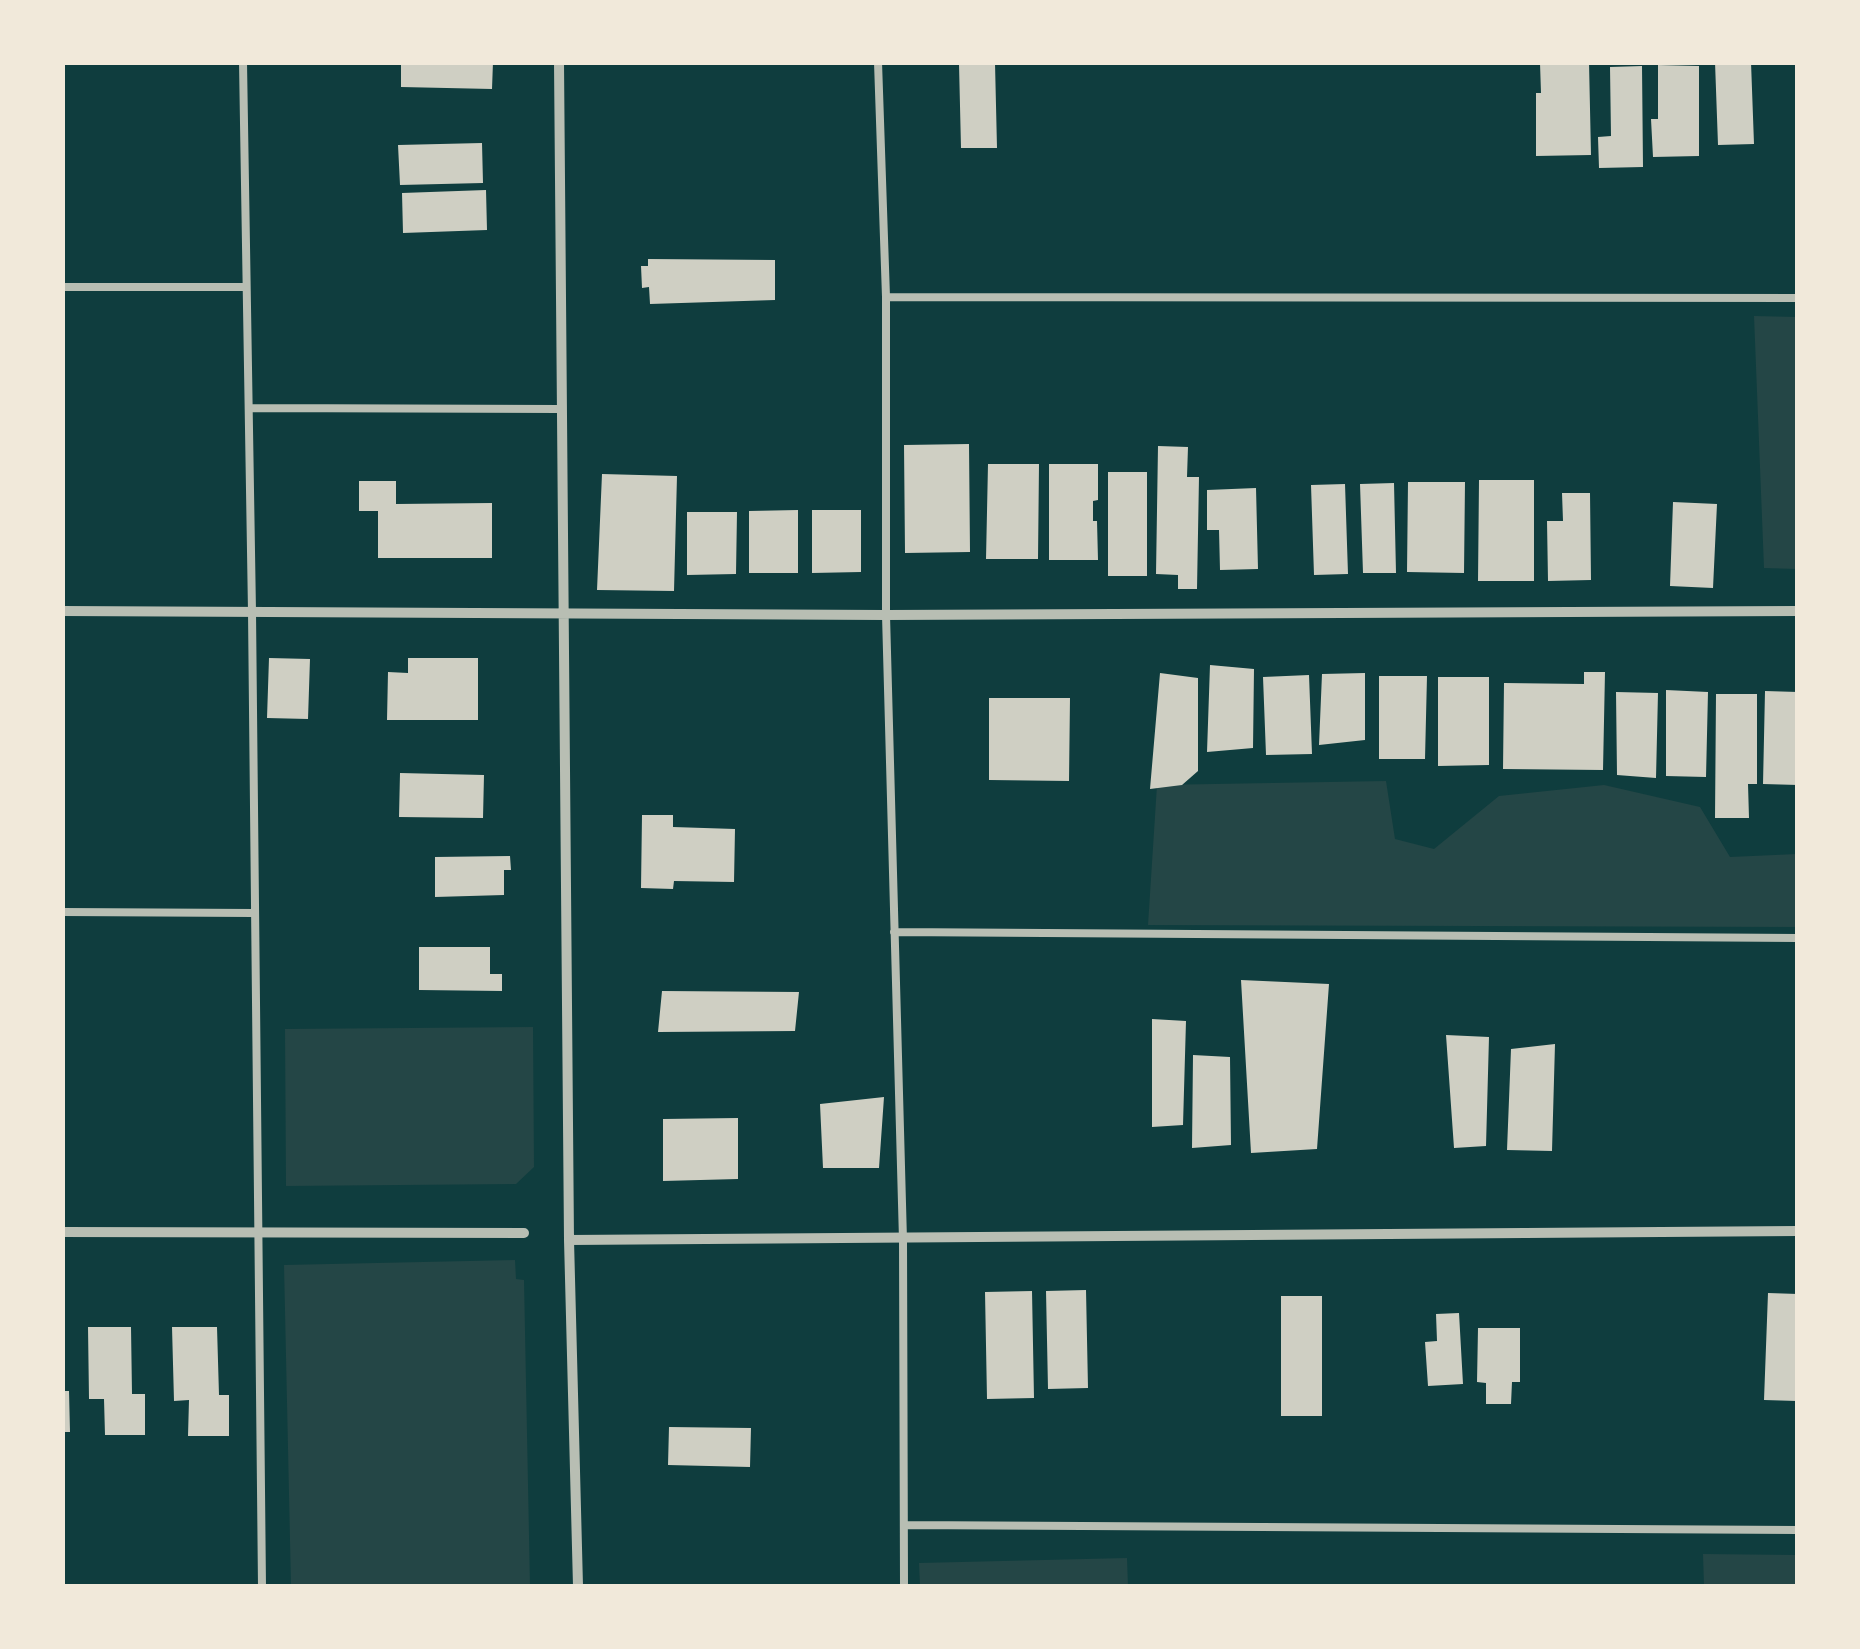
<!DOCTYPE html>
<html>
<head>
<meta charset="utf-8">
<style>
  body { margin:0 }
  #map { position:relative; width:1860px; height:1649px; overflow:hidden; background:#0f3d3e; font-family:Manrope,sans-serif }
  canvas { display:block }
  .frame { position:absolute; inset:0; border:65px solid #f1e9da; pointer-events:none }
</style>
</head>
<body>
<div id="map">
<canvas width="1860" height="1649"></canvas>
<div class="frame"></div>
</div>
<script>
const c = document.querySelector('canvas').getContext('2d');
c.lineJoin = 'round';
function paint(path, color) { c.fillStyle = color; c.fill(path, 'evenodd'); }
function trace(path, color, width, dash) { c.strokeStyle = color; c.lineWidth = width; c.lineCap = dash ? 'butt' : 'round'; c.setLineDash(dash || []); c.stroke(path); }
paint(new Path2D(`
  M 1754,316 L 1797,317 L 1797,569 L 1764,568 Z
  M 1386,781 L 1395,839 L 1434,849 L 1499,796 L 1604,785 L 1700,807 L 1730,857 L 1797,854 L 1797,927 L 1148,925 L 1157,785 Z
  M 533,1027 L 534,1167 L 516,1184 L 286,1186 L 285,1029 Z
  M 515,1260 L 516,1279 L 524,1280 L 530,1586 L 291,1586 L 284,1265 Z
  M 1703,1554 L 1797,1555 L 1797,1586 L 1704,1586 Z
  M 1127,1558 L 1128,1586 L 920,1586 L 919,1563 Z`), '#244646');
paint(new Path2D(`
  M 401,62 L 493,62 L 492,89 L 401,87 Z
  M 1570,62 L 1589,62 L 1591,155 L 1536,156 L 1536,93 L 1541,93 L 1540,63 Z
  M 1715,62 L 1751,62 L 1754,144 L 1718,145 Z
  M 995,63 L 997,148 L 961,148 L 959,64 Z
  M 1658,65 L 1699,66 L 1699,156 L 1653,157 L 1651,119 L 1658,119 Z
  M 1642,66 L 1643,167 L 1599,168 L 1598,137 L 1611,136 L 1610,67 Z
  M 482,143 L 483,183 L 400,185 L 398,145 Z
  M 486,190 L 487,230 L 403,233 L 402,193 Z
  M 648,259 L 775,260 L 775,300 L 650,304 L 649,287 L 642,288 L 641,266 L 648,266 Z
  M 969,444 L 970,552 L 905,553 L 904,445 Z
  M 1158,446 L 1188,447 L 1187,477 L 1199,477 L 1197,589 L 1178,589 L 1178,575 L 1156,574 Z
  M 988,464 L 1039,464 L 1038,559 L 986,559 Z
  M 1049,464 L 1098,464 L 1098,500 L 1093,501 L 1093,521 L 1097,521 L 1098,560 L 1049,560 Z
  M 1108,472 L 1147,472 L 1147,576 L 1108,576 Z
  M 602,474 L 677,476 L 674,591 L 597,590 Z
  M 1479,480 L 1534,480 L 1534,581 L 1478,581 Z
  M 359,481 L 396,481 L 396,504 L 492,503 L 492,558 L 378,558 L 378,511 L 359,511 Z
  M 1408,482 L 1465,482 L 1464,573 L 1407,572 Z
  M 1394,483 L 1396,573 L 1363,573 L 1360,484 Z
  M 1345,484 L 1348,574 L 1314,575 L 1311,485 Z
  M 1256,488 L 1258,569 L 1220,570 L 1219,530 L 1207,530 L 1207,490 Z
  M 1562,493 L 1590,493 L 1591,580 L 1548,581 L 1547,521 L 1563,521 Z
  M 1673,502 L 1717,504 L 1713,588 L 1670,586 Z
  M 798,510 L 798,573 L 749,573 L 749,511 Z
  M 812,510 L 861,510 L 861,572 L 812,573 Z
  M 687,512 L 737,512 L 736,574 L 687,575 Z
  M 269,658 L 310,659 L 308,719 L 267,718 Z
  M 408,658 L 478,658 L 478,720 L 387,720 L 388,672 L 408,673 Z
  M 1210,665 L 1254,669 L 1253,748 L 1207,752 Z
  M 1584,672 L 1605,672 L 1603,770 L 1503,769 L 1504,683 L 1584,684 Z
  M 1160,673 L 1198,678 L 1198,771 L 1182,785 L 1150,789 Z
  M 1365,673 L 1365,740 L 1319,745 L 1322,674 Z
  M 1309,675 L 1312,754 L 1266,755 L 1263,677 Z
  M 1379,676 L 1427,676 L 1425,759 L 1379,759 Z
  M 1438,677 L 1489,677 L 1489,765 L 1438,766 Z
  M 1666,690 L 1708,692 L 1706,777 L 1666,776 Z
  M 1765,691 L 1798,692 L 1798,785 L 1763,784 Z
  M 1616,692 L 1658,693 L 1656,778 L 1617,775 Z
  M 1716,694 L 1757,694 L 1757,784 L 1748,784 L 1749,818 L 1715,818 Z
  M 989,698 L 1070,698 L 1069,781 L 989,780 Z
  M 400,773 L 484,775 L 483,818 L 399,817 Z
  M 642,815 L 673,815 L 673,827 L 735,829 L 734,882 L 674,881 L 673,889 L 641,888 Z
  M 510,856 L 511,870 L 504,870 L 504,895 L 435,897 L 435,857 Z
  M 419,947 L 490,947 L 490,974 L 502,974 L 502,991 L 419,990 Z
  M 1241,980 L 1329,984 L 1317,1149 L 1251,1153 Z
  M 662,991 L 799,992 L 795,1031 L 658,1032 Z
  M 1152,1019 L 1186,1021 L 1183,1125 L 1152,1127 Z
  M 1446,1035 L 1489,1037 L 1486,1146 L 1454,1148 Z
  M 1555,1044 L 1552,1151 L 1507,1150 L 1511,1049 Z
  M 1193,1055 L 1230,1057 L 1231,1145 L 1192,1148 Z
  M 884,1097 L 879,1168 L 823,1168 L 820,1104 Z
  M 738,1118 L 738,1179 L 663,1181 L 663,1119 Z
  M 1086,1290 L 1088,1388 L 1048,1389 L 1046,1291 Z
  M 1032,1291 L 1034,1398 L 987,1399 L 985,1292 Z
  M 1768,1293 L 1798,1294 L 1797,1401 L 1764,1400 Z
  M 1281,1296 L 1322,1296 L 1322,1416 L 1281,1416 Z
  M 1459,1313 L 1463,1384 L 1428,1386 L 1425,1342 L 1437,1341 L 1436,1314 Z
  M 88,1327 L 131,1327 L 132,1394 L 145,1394 L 145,1435 L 105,1435 L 104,1399 L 89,1399 Z
  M 172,1327 L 217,1327 L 219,1395 L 229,1395 L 229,1436 L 188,1436 L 189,1400 L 174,1401 Z
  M 1478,1328 L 1520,1328 L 1520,1382 L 1512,1382 L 1511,1404 L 1486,1404 L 1486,1383 L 1477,1382 Z
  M 62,1391 L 69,1391 L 70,1432 L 62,1432 Z
  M 669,1427 L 751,1428 L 750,1467 L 668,1465 Z`), '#cfcfc3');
trace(new Path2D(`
  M 243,62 L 252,612 L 262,1586
  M 878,62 L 886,297 L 886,615 L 903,1240 L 904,1586
  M 62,287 L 246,287
  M 886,297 L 1798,298
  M 249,408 L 560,409
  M 62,912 L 254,913
  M 894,932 L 1798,938
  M 904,1525 L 1798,1530`), '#b8beb3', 8);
trace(new Path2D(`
  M 559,62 L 569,1240 L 578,1586
  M 62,611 L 886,615 L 1798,611
  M 62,1232 L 524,1233
  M 569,1240 L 1798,1231`), '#b8beb3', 10);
</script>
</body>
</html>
